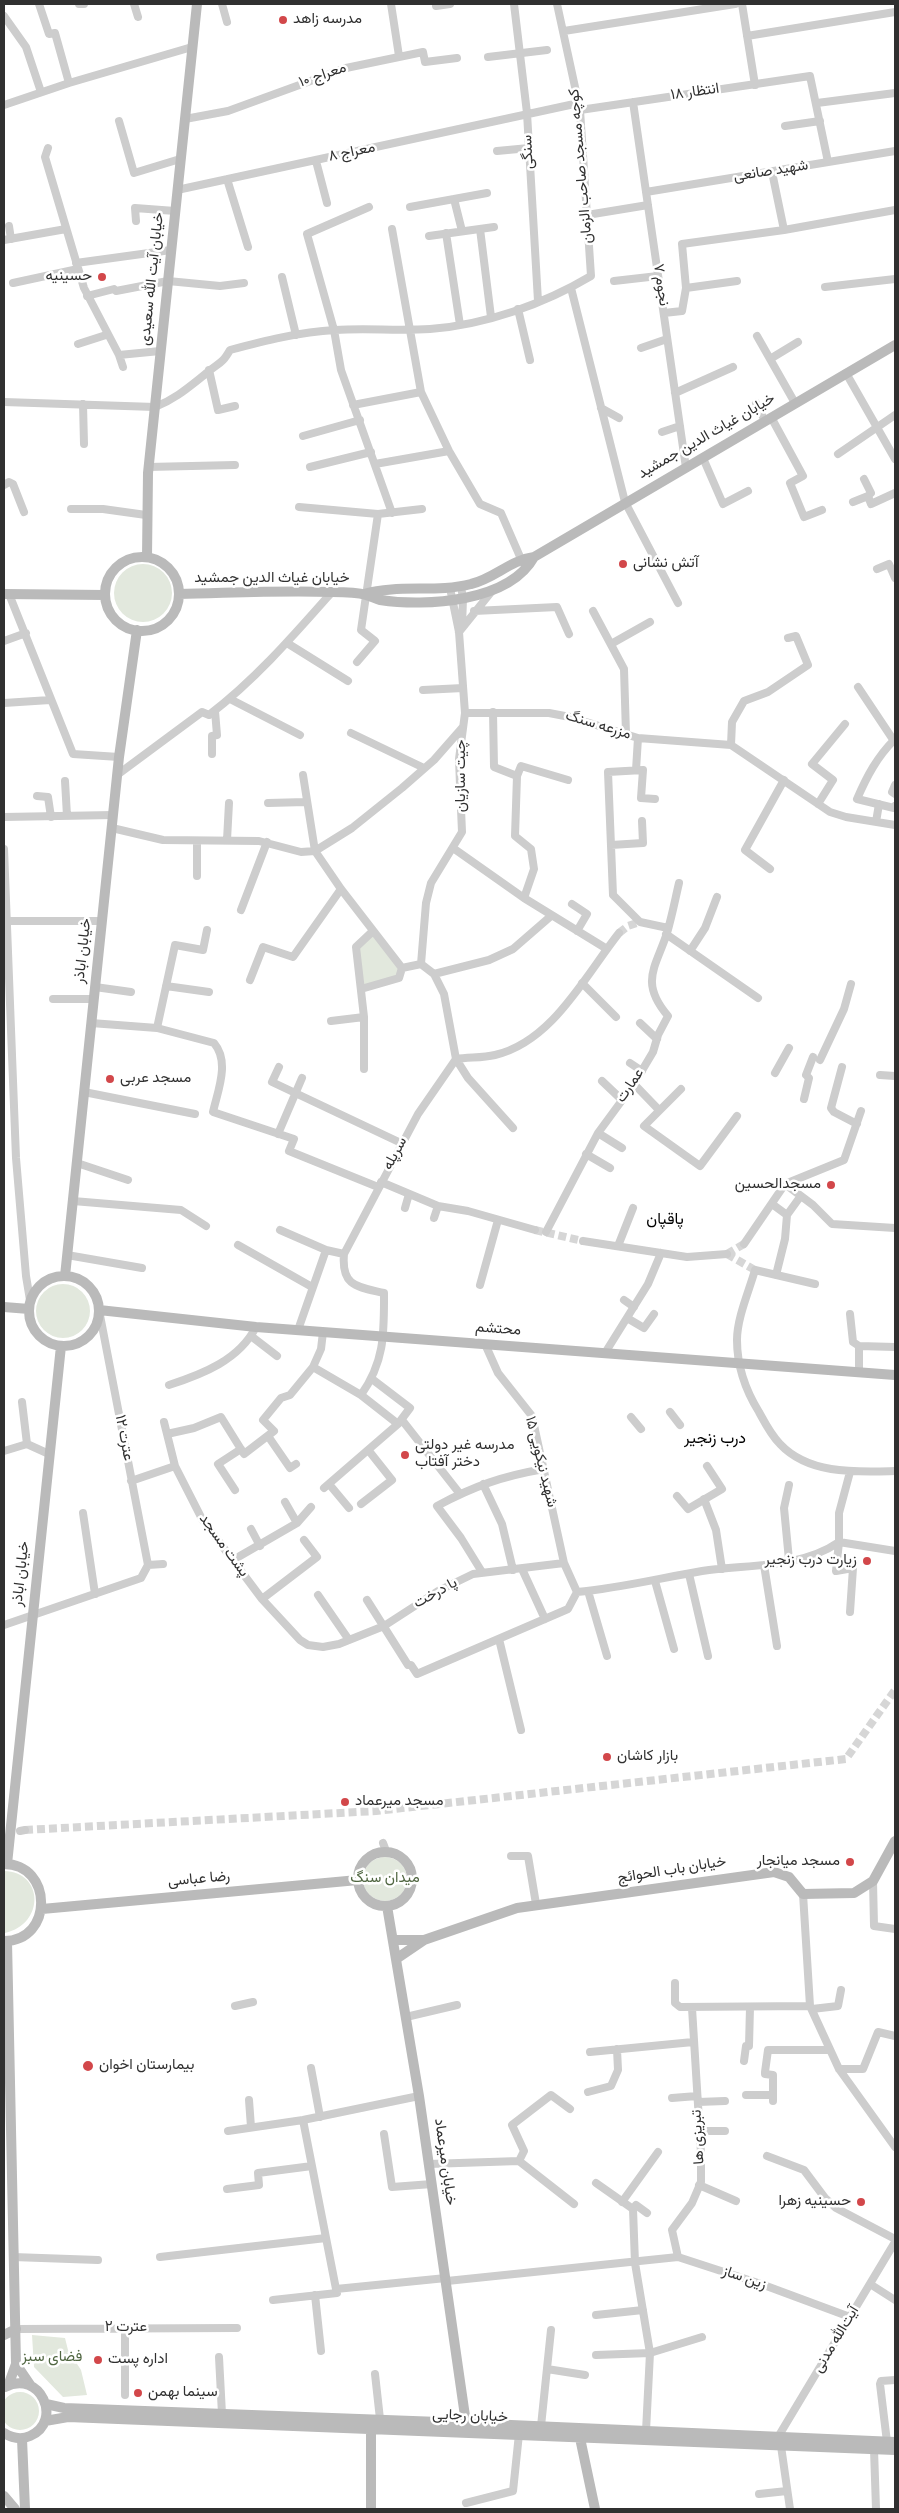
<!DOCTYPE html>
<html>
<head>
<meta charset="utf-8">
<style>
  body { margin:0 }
  #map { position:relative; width:899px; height:2513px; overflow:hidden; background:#fff; font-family:Overpass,sans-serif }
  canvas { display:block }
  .frame { position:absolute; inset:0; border:5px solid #303030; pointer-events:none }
</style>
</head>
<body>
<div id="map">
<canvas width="899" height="2513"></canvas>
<div class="frame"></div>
</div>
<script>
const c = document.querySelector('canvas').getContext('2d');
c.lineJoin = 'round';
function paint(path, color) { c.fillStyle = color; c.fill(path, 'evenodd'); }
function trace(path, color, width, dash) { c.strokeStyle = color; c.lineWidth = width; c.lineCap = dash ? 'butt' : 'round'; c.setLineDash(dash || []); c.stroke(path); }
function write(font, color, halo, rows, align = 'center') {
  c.font = font + ' Overpass,Vazirmatn,sans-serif'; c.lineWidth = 5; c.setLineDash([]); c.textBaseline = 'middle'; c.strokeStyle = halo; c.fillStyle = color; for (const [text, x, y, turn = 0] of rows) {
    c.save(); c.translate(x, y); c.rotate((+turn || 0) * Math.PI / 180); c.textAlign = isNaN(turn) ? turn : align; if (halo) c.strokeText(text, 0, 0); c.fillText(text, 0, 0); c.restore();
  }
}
paint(new Path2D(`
  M114 593a29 29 0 1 1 58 0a29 29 0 1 1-58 0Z
  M 373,931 L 402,968 L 399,978 L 361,989 L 356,947 Z
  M36 1311a27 27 0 1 1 54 0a27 27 0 1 1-54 0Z
  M363 1879a22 22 0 1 1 44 0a22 22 0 1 1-44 0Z
  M 4,1871 C 44,1872 45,1924 5,1933 Z
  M 32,2335 L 65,2338 L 68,2350 L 81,2370 L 87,2395 L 63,2397 L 34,2367 Z
  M1 2411a19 19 0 1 1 38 0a19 19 0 1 1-38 0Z`), '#e2e8dd');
trace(new Path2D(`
  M 619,933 L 628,926 L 640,922
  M 535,1230 L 583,1241
  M 727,1254 L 755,1270
  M 727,1254 L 744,1244
  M 25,1830 L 376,1811 L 846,1759 L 895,1690`), '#d6d6d6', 8, [8, 4]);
trace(new Path2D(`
  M 39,4 L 49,34 L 55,33 L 69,83
  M 79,4 L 84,4
  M 134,4 L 138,17
  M 222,4 L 227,22
  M 391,4 L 399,56
  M 514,4 L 527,113 L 538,301
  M 742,4 L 755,85
  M 436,6 L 450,4
  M 4,16 L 26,47 L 41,92
  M 564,31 L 735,4
  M 747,36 L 895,12
  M 488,57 L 547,50
  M 633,102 L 686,468
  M 817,103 L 895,93
  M 4,105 L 69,83 L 192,47
  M 580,110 L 810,76 L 828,162
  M 185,119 L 228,111 L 346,68 L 423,52 L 425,62 L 457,58
  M 119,121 L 134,173 L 180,159
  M 785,126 L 820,121
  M 48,148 L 45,157 L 84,288 L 119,355 L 123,367
  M 497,151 L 529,148
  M 316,161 L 327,203
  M 772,172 L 784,230
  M 227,179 L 248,247
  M 177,190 L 579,103
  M 646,192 L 895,151
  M 454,199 L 462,231
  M 369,207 L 307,234 L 334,330 L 341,370 L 392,513
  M 410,207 L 487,193
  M 587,215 L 648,205
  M 136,221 L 135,208 L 175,211
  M 9,226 L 11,239
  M 392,229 L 421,392 L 449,451 L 480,504 L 501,513 L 521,559
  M 480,229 L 491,317
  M 446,233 L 460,325
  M 429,236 L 494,227
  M 4,240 L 66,229
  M 76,263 L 171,250
  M 282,277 L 296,335
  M 614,281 L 658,276
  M 13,283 L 78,269
  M 825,287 L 895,279
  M 571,288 L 625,502 L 678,603
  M 686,288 L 737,281
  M 87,296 L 114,289 L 116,291 L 168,281 L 220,286 L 244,283
  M 518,309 L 530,360
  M 664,313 L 682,311 L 686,288 L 682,244 L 784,230 L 895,210
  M 757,336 L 795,403
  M 78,344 L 106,335
  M 641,348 L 667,339
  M 119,355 L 160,351
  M 770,359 L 798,342
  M 209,370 L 218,410 L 235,406
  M 846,373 L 895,459
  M 675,393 L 733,367
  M 4,402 L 155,407 C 176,399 190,386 208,372 C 220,362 222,364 230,350 C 264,341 299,332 335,330 C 366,328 398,331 430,329 C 485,325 544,304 591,276 L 580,110 L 557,4
  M 756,403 L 765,421
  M 83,404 L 84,444
  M 353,405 L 421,392
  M 601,408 L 619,418
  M 771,417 L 803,476 L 790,483 L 804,517 L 822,510
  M 662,432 L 680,426
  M 303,436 L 360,420
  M 838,454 L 895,415
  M 703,458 L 723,504 L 748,491
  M 375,464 L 449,451
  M 148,467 L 235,465
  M 310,467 L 371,452
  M 864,479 L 871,493 L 868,496
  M 4,485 L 9,482 L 13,484 L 24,512
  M 853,502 L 868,496 L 871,504 L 895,493
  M 299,507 L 378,514
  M 71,509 L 103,509 L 146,515
  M 877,569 L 889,564 L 895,578
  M 461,586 L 463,599 L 462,626
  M 9,594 L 73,754 L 119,757
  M 474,611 L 557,607 L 569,634
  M 593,611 L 624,669 L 626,734
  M 459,632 L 492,591
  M 4,641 L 26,633
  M 287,643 L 348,681
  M 611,644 L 650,622
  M 357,662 L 375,641 L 361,630 L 378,514 L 422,509
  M 858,687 L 894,741
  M 423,690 L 463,688
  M 230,699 L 300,735
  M 4,703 L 50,700
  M 493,712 L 494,767 L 517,776 L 515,836 L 531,849 L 534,869 L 524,898
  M 465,713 L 549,713 L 570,717 L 638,738 L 731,745 L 830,812 L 846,817 L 895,825
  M 351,733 L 424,768
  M 895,739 C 877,757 867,776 857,799 L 894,808 L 895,806
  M 731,745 L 732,722 L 744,701 L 768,692 L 808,665 L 796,636 L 788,638
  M 212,754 L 212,736 L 217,735 L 215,711
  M 636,770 L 638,738
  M 117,775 L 202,712 L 209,715 C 255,680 294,635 332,592
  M 303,775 L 315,851 L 341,889 L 402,968 L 421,964
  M 517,776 L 521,766 L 568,780
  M 65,781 L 67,816
  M 895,785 L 892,792 L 895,794
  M 37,796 L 48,797 L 51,817
  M 655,799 L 641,798 L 643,770 L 608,772 L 613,895 L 640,922 L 668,928
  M 268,803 L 306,802
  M 818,804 L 833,780 L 812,764 L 845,724
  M 4,817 L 113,815
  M 876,822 L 879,804
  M 112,828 L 163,840 L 259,841 L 301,852 L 315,851 L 352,828 L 402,788 L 434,760 L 463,727
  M 227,840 L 229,803
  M 197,841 L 197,876
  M 611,845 L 643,843 L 642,821
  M 453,848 L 524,898 L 607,949
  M 4,849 L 16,1158 L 26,1276 L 30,1300
  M 770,869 L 745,850 L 784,780
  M 572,904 L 587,914 L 577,931
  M 241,910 L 267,842
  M 4,921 L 102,921
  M 666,934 L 758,998
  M 690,951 L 705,928 L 717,897
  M 421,964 L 426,903 L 431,883 L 462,832 L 461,809 L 465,803 L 460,785 L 459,759 L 465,713 L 459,632 L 450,588
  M 421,964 L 434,974 L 444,994 L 456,1059 L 468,1078 L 513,1128
  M 434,974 L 489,960 L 513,949 L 551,916
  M 250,980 L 263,947 L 293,957 L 341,889
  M 582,983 L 616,1017
  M 166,986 L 209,992
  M 95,987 L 131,992
  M 361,989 L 399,978 L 402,968
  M 53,999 L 94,999
  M 331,1021 L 364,1017
  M 91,1023 L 157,1028 L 214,1043 C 230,1062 218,1090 213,1112 L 294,1139 L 289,1151 L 378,1187
  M 640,1023 L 657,1039
  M 157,1028 L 175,945 L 203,950 L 207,930
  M 456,1059 C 469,1057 482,1058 495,1055 C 552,1042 585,976 619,933
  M 820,1060 L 844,1009 L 851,984
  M 630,1063 L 642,1071
  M 279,1067 L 272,1082 L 401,1143
  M 842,1067 L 831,1108 L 834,1112 L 857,1124
  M 364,1069 L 364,1017 L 356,947 L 373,931
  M 775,1073 L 789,1048
  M 880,1075 L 895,1076
  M 602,1081 L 622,1100
  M 634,1084 L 659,1110
  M 681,1089 L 644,1126 L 700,1166 L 737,1116
  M 84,1092 L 195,1114
  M 804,1099 L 809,1078 L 806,1075 L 813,1057
  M 598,1133 L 622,1148
  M 278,1134 L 302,1078
  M 586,1154 L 610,1168
  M 77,1163 L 128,1180
  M 381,1182 L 438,1206 L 468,1211 L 535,1230
  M 785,1184 L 844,1160 L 861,1111
  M 73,1201 L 181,1210 L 206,1226
  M 772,1204 L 787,1215
  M 405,1208 L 409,1194
  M 434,1218 L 438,1206
  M 280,1230 L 326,1250
  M 546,1232 L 598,1133 L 634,1084 L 653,1052 L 658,1035 L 668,1016 C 639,982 656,967 667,933 C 672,916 675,900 679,883
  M 583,1241 L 687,1257 L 727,1254
  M 744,1244 L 785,1184 L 813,1205 L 832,1224 L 895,1228
  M 238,1245 L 312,1287
  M 618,1246 L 633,1208
  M 67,1255 L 142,1268
  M 776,1275 L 785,1239 L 787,1215 L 800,1197
  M 815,1284 L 755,1270 C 749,1291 737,1318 737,1340 C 737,1365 746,1391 759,1412 C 765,1423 771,1435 780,1444 C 809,1475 857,1472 895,1471
  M 480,1285 L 498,1220
  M 624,1300 L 634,1307
  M 99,1310 L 148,1565
  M 850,1314 L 853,1342 L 859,1346 L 859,1372
  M 627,1318 L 644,1328 L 654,1314
  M 298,1330 L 326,1250 L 344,1254
  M 251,1336 L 277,1356
  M 485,1344 L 498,1373 L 532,1416 L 564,1563 L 577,1592 C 620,1588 660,1578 702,1571 C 747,1564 800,1569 839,1542 L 839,1513 L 850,1472
  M 859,1346 L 895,1347
  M 605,1353 L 648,1284 L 661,1253
  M 313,1367 L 361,1395 L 398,1424
  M 169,1385 C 203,1374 239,1360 256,1327
  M 361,1395 C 385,1361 384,1333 384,1293 C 358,1287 341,1287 344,1254 L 418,1114 L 456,1059
  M 22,1402 L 27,1444
  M 670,1412 L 680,1425
  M 631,1417 L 641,1429
  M 402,1420 L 460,1494
  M 164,1422 L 175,1466 L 202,1519 L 262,1599 L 300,1640 L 308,1645 L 323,1647 L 339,1644 L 384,1626 L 438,1591 L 473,1574 L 564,1563
  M 167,1434 L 194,1428 L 221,1417 L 244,1454 L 274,1431 L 263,1420 L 281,1398 L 290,1395 L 313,1367 L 321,1349 L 323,1332
  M 268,1436 L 290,1468 L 296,1464
  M 4,1451 L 27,1444 L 49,1454
  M 131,1481 L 175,1466
  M 329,1484 L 349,1508
  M 483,1484 L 502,1524 L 513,1570
  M 789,1485 L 784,1508 L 789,1560
  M 324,1488 L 398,1424 L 410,1408 L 372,1379
  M 235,1490 L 218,1464 L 241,1449
  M 677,1496 L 688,1509 L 722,1489 L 707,1466
  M 704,1499 L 716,1530 L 722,1569
  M 285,1502 L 297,1523
  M 361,1504 L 392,1480 L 369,1451
  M 83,1513 L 95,1594
  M 251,1529 L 260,1546
  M 233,1560 L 297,1523 L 311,1507
  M 148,1565 L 163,1564
  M 764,1565 L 777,1646
  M 522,1569 L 545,1619
  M 482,1572 L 461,1538 L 437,1506 C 474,1486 503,1476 544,1469
  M 689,1574 L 708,1656
  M 655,1581 L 674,1649
  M 588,1591 L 607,1656
  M 318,1595 L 349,1640
  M 262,1599 L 317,1557 L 304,1540
  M 367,1600 L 408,1665 L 411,1665 L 417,1674 L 568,1609 L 577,1592
  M 850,1612 L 853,1568 L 836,1571 L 839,1542 L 895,1551
  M 4,1625 L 141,1578 L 148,1565
  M 499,1639 L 521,1730
  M 20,1831 L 25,1830
  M 383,1843 L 386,1851
  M 511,1856 L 528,1856 L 536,1904
  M 873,1881 L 874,1926 L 895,1929
  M 803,1894 L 810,2006 L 839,2069 L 895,2147
  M 675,1983 L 675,2003 L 680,2007 L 810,2006
  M 235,2006 L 253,2002
  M 812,2009 L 838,2006 L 841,1990
  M 406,2017 L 457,2005
  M 590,2052 L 693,2042
  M 744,2061 L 746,2046 L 749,2046 L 750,2007
  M 311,2068 L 320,2117
  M 839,2069 L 863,2069 L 878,2032 L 895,2036
  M 588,2092 L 611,2086 L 618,2070 L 617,2049
  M 746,2095 L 773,2095
  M 672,2098 L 697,2096
  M 249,2100 L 251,2127
  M 773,2101 L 773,2075 L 765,2074 L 765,2072 L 768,2050 L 830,2050
  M 698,2102 L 725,2101
  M 303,2120 L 336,2289
  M 228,2131 L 303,2120 L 419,2096
  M 700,2131 L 725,2131
  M 384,2134 L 392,2187 L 432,2184
  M 767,2156 L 804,2170 L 825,2198 L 836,2208 L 895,2239
  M 519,2161 L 524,2151 L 512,2125 L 551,2095 L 570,2109
  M 429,2164 L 519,2161 L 574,2204
  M 596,2183 L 633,2209 L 635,2263 L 650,2353 L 646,2431
  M 699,2185 L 736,2201
  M 227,2189 L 259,2185 L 258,2173 L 312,2166
  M 622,2202 L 658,2152
  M 633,2209 L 636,2205 L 647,2213
  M 13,2257 L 98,2260
  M 160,2257 L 326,2238
  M 678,2257 L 672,2230 L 692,2203 L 701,2182 L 701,2153 L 692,2008
  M 447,2281 L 678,2257 L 761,2284 L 850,2317
  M 870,2284 L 895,2300
  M 315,2295 L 321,2351
  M 273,2300 L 337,2293 L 336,2289 L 446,2278
  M 596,2315 L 643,2310
  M 16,2329 L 237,2328
  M 596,2355 L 650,2353 L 702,2337
  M 219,2357 L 222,2414
  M 547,2369 L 585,2375
  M 375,2374 L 380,2419
  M 125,2395 L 125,2328
  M 541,2426 L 551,2330
  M 778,2437 L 895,2242
  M 887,2442 L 880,2384 L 881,2381 L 895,2380
  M 781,2446 L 790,2509
  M 874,2449 L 876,2509
  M 759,2494 L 787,2491
  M 466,2503 L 513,2491 L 519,2434`), '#cdcdcd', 8);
trace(new Path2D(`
  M 147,557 L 148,473 L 197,4
  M105 594a37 37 0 1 1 74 0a37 37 0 1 1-74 0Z
  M 4,594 L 105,595
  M 179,594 C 230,593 281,590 332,592 C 342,592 356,592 366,595 C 371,596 375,599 380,600 C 426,607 509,602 534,557
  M 364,594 C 399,584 436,593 471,584 C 494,579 510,560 534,557 L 895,345
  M 65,1276 L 119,757 L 137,630
  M29 1311a35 35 0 1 1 70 0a35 35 0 1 1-70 0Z
  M 4,1307 L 29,1309
  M 99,1310 L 256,1327 L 895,1375
  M358 1879a27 27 0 1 1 54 0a27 27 0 1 1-54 0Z
  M 4,1864 C 53,1864 54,1941 4,1941
  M 7,1864 L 61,1346
  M 387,1906 L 419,2096 L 466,2423
  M 42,1909 L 358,1880
  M 393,1940 L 424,1940
  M 7,1941 L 16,2364 L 8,2386
  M 396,1959 L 424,1940 L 517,1908 L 774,1872 L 789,1877 L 803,1894 L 854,1893 L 873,1881 L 895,1841
  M 4,2335 L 16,2329
  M 16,2364 L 31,2386
  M 46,2404 L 64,2408 L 466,2423 L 895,2442
  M 45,2421 L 68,2417 L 895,2450
  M 371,2428 L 371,2509
  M 4,2433 C 12,2438 21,2440 30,2436 C 64,2421 40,2369 5,2387
  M 580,2438 L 595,2509
  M 22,2439 L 25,2509
  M 4,2496 L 15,2509`), '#bababa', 10);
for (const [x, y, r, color] of [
  [283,20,5,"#d2474a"],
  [102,277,5,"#d2474a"],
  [623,564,5,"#d2474a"],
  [110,1079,5,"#d2474a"],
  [831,1185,5,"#d2474a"],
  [405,1455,5,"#d2474a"],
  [867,1561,5,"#d2474a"],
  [607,1757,5,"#d2474a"],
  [345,1802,5,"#d2474a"],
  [850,1862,5,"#d2474a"],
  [88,2066,6,"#d2474a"],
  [861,2202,5,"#d2474a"],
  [98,2360,5,"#d2474a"],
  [138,2393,5,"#d2474a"]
]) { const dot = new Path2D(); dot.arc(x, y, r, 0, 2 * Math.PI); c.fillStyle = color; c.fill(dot); trace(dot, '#fff', 2); }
write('15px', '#303030', '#fff', [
  ["مدرسه زاهد",293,20],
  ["حسینیه",92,277,"right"],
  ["آتش نشانی",633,564],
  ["مسجد عربی",120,1079],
  ["مسجدالحسین",821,1185,"right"],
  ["مدرسه غیر دولتی",415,1446],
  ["دختر آفتاب",415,1463],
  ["زیارت درب زنجیر",857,1561,"right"],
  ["بازار کاشان",617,1757],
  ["مسجد میرعماد",355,1802],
  ["مسجد میانجار",840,1862,"right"],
  ["بیمارستان اخوان",99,2066],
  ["حسینیه زهرا",851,2202,"right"],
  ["اداره پست",108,2360],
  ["سینما بهمن",148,2393]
], 'left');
write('15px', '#303030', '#fff', [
  ["معراج ۱۰",323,76,-19],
  ["انتظار ۱۸",695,93,-8],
  ["سنگی",529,152,-93],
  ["معراج ۸",352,153,-12],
  ["کوچه مسجد صاحب الزمان",582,166,-95],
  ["شهید صانعی",771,172,-9],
  ["خیابان آیت الله سعیدی",153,279,-84],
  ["نجوم ۷",660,285,82],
  ["خیابان غیاث الدین جمشید",707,437,-30],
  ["خیابان غیاث الدین جمشید",272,579],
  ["مزرعه سنگ",598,726,17],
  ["چیت سازیان",462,776,-90],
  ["خیابان اباذر",84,951,-84],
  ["عمارت",631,1086,-56],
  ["سرپله",396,1154,-62],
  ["محتشم",498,1330,4],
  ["عترت ۱۲",123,1438,79],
  ["شهید نیکویی ۱۵",540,1462,76],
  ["پشت مسجد",223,1546,54],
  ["خیابان اباذر",22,1574,-84],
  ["پا درخت",436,1594,-29],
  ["خیابان باب الحوائج",672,1871,-9],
  ["رضا عباسی",199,1880,-5],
  ["تبریزی ها",699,2137,-93],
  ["خیابان میرعماد",444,2162,82],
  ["زین ساز",744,2279,19],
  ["عترت ۲",126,2328],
  ["آیت‌الله مدنی",837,2340,-59],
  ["خیابان رجایی",470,2417,2]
]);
write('15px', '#516742', '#fff', [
  ["میدان سنگ",385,1879],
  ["فضای سبز",52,2358]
]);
write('16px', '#000', '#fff', [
  ["پاقپان",665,1221],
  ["درب زنجیر",715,1440]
]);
</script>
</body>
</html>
